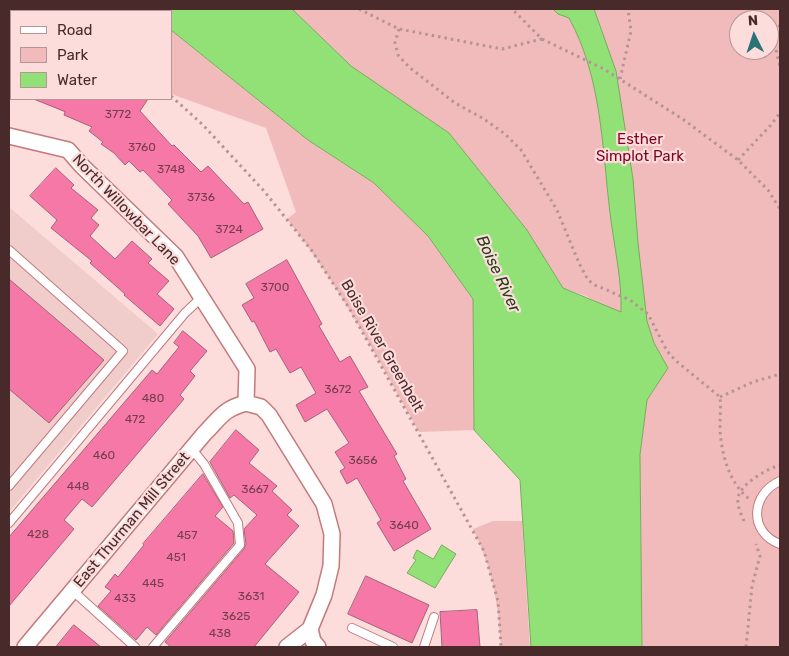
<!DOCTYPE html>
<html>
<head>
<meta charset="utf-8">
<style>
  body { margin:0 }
  #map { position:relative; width:789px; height:656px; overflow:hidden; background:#fddcdc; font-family:Rubik,sans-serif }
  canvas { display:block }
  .frame { position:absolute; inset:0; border:10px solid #492a2b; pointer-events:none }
  .legend { position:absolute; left:10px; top:10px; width:162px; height:90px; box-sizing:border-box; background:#fddcdc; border:1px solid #b59595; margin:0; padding:6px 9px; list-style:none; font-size:15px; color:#492a2b }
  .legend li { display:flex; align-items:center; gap:10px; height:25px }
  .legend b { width:25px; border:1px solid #b59595 }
  .north { position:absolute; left:729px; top:10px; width:50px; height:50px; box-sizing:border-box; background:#fddcdc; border:1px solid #b59595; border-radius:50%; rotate:356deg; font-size:14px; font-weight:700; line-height:20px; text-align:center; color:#492a2b }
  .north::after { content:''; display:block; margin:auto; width:18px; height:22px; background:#2a7477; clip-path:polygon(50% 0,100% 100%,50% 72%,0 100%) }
</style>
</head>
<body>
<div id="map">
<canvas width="789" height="656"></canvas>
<div class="frame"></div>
<ul class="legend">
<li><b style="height:6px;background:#fff"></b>Road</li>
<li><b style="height:14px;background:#f2bbbb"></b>Park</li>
<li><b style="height:14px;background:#91e177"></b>Water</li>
</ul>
<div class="north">N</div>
</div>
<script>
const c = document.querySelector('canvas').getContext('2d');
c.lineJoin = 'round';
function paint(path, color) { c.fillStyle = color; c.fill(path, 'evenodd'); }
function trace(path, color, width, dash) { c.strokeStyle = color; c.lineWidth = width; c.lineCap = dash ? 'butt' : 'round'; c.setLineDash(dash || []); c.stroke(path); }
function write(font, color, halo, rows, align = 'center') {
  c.font = font + ' Rubik,sans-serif'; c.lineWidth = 4.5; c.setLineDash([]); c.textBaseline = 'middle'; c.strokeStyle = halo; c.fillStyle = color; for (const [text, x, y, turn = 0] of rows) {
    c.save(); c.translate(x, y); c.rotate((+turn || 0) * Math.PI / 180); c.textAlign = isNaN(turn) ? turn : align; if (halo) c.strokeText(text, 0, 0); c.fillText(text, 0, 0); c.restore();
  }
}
paint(new Path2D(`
  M 9,207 L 158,334 L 9,512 Z`), '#f0cccb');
paint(new Path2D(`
  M 292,9 L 780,9 L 780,647 L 642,647 L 640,455 L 647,400 L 667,368 L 654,343 L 636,325 L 586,296 L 563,288 L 527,230 L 449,133 L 351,66 ZM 739,20 L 769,20 L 769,50 L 739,50 Z
  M 171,30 L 308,140 L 374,183 L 428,236 L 473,299 L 474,430 L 419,432 C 378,359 339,285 287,219 L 296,212 L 266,128 L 171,94 Z
  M 493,521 L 522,521 L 530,647 L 501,647 C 498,602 493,570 473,529 Z`), '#f2bbbb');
const water = new Path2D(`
  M 145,9 L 292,9 L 351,66 L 449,133 L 527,230 L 563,288 L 621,312 C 622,279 614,246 610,213 C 602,147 602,78 569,18 L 558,14 L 553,9 L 594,9 L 616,71 L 633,179 L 638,243 L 647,321 L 654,343 L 668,368 L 647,400 L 640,455 L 642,647 L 531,647 L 520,480 L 474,430 L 473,299 L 428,236 L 374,183 L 308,140 L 171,30 L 171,11 L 148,11 Z
  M 442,545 L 456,554 L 435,588 L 407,573 L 416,560 L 413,558 L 417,550 L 433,559 Z`);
paint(water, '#91e177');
trace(water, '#7baa60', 1);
const building = new Path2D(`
  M 34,99 L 148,99 L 140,111 L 172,146 L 174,145 L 201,172 L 208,166 L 244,204 L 248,202 L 263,229 L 211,258 L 198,236 L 168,204 L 172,200 L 143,170 L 140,172 L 129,161 L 125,165 L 114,153 L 101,144 L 103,142 L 89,131 L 92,127 L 64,115 L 65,112 Z
  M 56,168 L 74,185 L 71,188 L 98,210 L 91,218 L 99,225 L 90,236 L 115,259 L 132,241 L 152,259 L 148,263 L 169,281 L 157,294 L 174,309 L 160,326 L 124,295 L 125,294 L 90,263 L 92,261 L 51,228 L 57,220 L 30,196 Z
  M 287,260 L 322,324 L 319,326 L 340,362 L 350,356 L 368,387 L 359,391 L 397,454 L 394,456 L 406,479 L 403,481 L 431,529 L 394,551 L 377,523 L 381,520 L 357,478 L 347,484 L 340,471 L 345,468 L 335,452 L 349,443 L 327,409 L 305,422 L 296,405 L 316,393 L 301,367 L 290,373 L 276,349 L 270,352 L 254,321 L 252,322 L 242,305 L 254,298 L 246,284 Z
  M 9,279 L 104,360 L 49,423 L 9,389 Z
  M 183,331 L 207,351 L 190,371 L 195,376 L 180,395 L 184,399 L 92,507 L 82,499 L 64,520 L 74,529 L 9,606 L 9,537 L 152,370 L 157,374 L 179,347 L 174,343 Z
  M 236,430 L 259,450 L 249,463 L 277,486 L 272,491 L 292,510 L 287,515 L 299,526 L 265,564 L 299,592 L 254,647 L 171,647 L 165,642 L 244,549 L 246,544 L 244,529 L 257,515 L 234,495 L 230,498 L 210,462 Z
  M 203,474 L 223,507 L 215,516 L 233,531 L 234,543 L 156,635 L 147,627 L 136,640 L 98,606 L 111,591 L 105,587 L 115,574 L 118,577 L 144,545 L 143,544 Z
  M 366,576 L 429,605 L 412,643 L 348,614 Z
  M 477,610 L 480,647 L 442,647 L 440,612 Z
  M 74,625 L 101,647 L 56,647 Z`);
paint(building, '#f578a7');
trace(building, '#a56279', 1);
const service = new Path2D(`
  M 9,250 L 123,351 L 9,486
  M 780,481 C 751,494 748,532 780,544
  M 9,523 L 185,313 L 202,297
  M 73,591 L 135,647
  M 352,628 L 393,647
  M 153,647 L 240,545 L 238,523 L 204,464 L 191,448
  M 424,647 L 434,617`);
const minor = new Path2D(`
  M 9,136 L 68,150 L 82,166 L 176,257 L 247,369 L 246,403
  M 246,403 L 261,407 L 269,415 L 324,504 L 332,534 L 331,566 L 324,595 L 310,629 L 287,647
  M 310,629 L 313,641 L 318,647
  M 25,647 L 204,434 C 220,418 223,409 246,403`);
trace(service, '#c37a7c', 10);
trace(minor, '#c37a7c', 18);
trace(new Path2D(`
  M 9,9 L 19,11
  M 359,9 L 399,29 L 502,49 L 542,39 L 512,9
  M 780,25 C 772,38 776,51 780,66
  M 399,29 L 395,43 L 398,55 L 409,67 L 455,103 L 484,119 L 505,134 L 521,150 L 557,210 L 579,263 L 588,280 L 595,285 L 630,300 L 648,314 L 667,351 L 675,360 L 720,397 C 721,406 720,415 720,424 C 720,450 728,482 749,499
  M 9,39 L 11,34
  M 542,39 L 604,69 L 684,120 L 738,160 L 768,190 L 780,209
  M 620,79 L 631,31 L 628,9
  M 171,96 L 202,124 L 264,191 L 312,251 L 349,308 L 484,551 L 498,601 L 501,647
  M 738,160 L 770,126 L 780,113
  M 720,397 L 753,382 L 780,374
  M 744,521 C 741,514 737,506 738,498 C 740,484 767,469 780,465
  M 746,647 L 752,586 L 760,556 L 756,544`), '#b49494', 3, [2.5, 4]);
trace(service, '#fff', 8);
trace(minor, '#fff', 15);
write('12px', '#743e4a', null, [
  ["3772",118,115],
  ["3760",142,148],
  ["3748",171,170],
  ["3736",201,198],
  ["3724",229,230],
  ["3700",275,288],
  ["3672",338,390],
  ["480",153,399],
  ["472",135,420],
  ["460",104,456],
  ["3656",363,461],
  ["448",78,487],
  ["3667",255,490],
  ["3640",404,526],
  ["428",38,535],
  ["457",187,536],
  ["451",176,558],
  ["445",153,584],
  ["3631",251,597],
  ["433",125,599],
  ["3625",236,617],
  ["438",220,634]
]);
write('15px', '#7f0020', '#fddcdc', [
  ["Esther",640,140],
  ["Simplot Park",640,157]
]);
write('15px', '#492a2b', '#fddcdc', [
  ["North Willowbar Lane",126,210,46],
  ["Boise River Greenbelt",382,346,60],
  ["East Thurman Mill Street",132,520,-50]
]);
write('italic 16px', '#213f16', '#fddcdc', [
  ["Boise River",498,274,65]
]);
</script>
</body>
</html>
